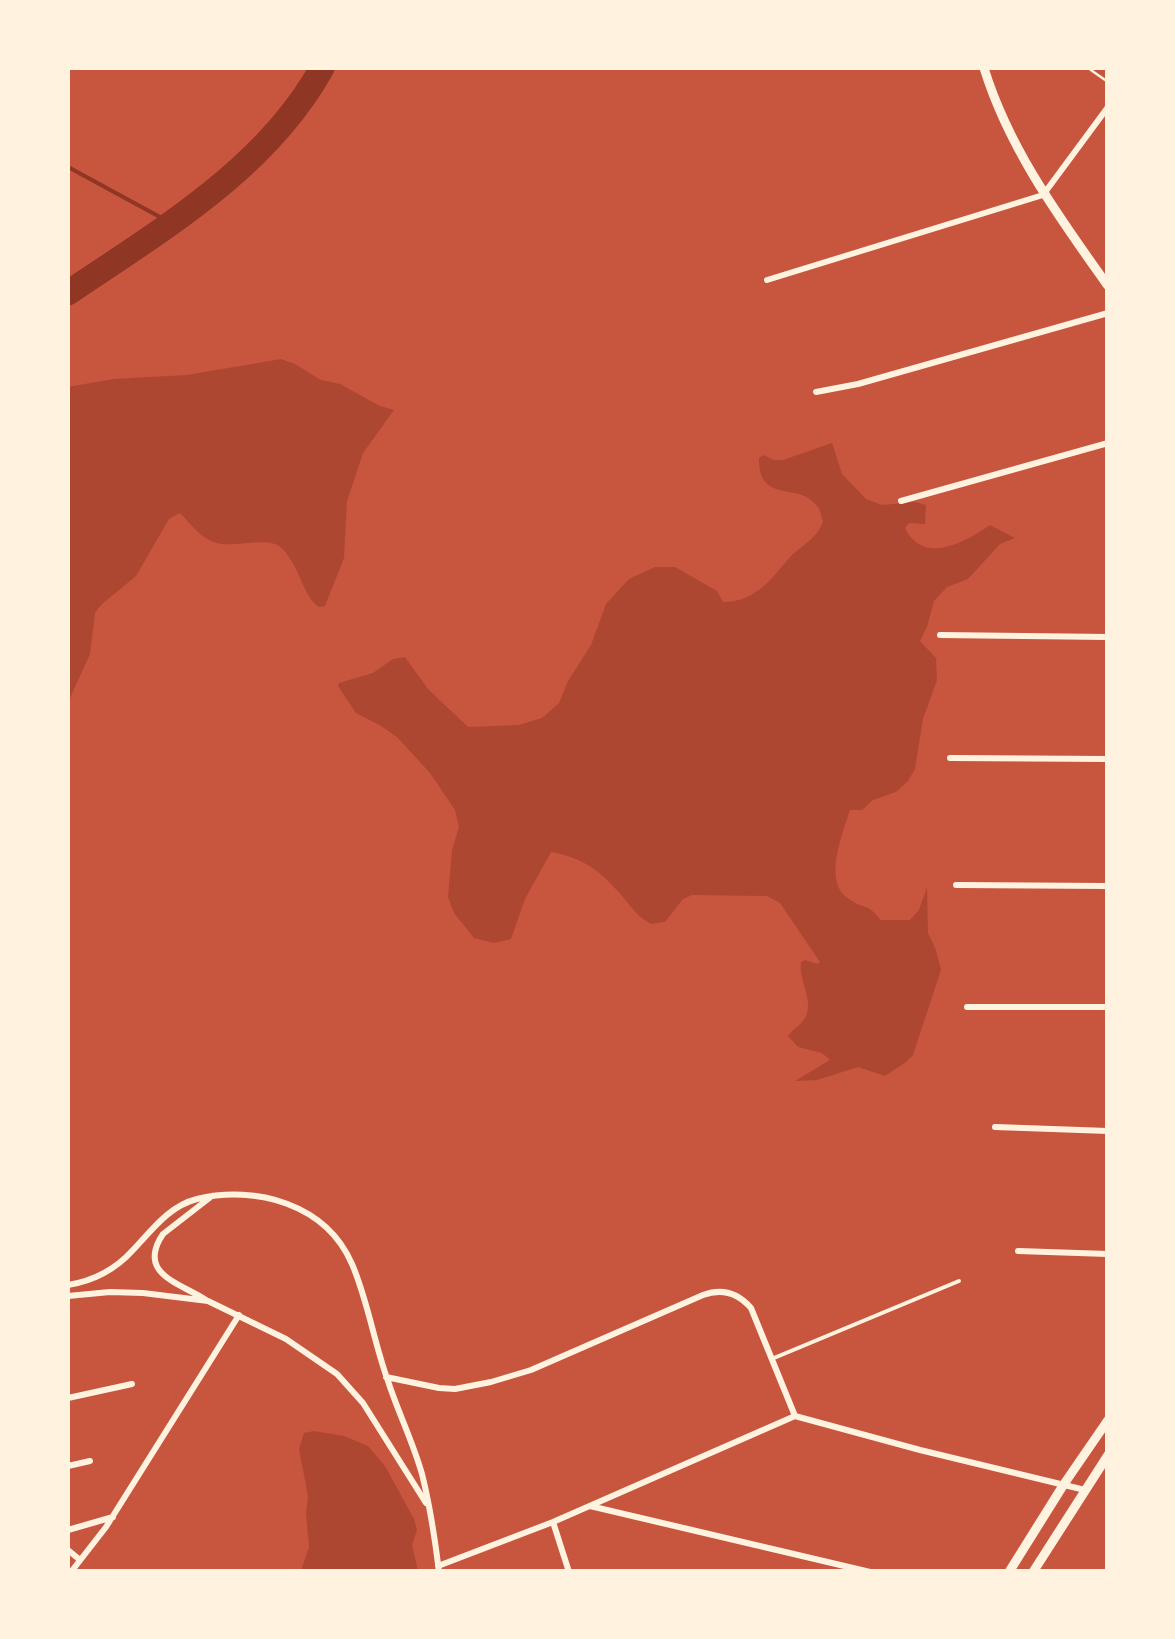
<!DOCTYPE html>
<html>
<head>
<meta charset="utf-8">
<style>
  body { margin:0 }
  #map { position:relative; width:1175px; height:1639px; overflow:hidden; background:#c8553d; font-family:"PT Sans Narrow",sans-serif }
  canvas { display:block }
  .frame { position:absolute; inset:0; border:70px solid #fff3e0; pointer-events:none }
</style>
</head>
<body>
<div id="map">
<canvas width="1175" height="1639"></canvas>
<div class="frame"></div>
</div>
<script>
const c = document.querySelector('canvas').getContext('2d');
c.lineJoin = 'round';
function paint(path, color) { c.fillStyle = color; c.fill(path, 'evenodd'); }
function trace(path, color, width, dash) { c.strokeStyle = color; c.lineWidth = width; c.lineCap = dash ? 'butt' : 'round'; c.setLineDash(dash || []); c.stroke(path); }
paint(new Path2D(`
  M 281,359 L 295,364 L 321,380 L 340,384 L 380,406 L 394,410 L 363,453 L 347,501 L 344,558 L 325,606 L 319,607 C 302,596 300,564 280,547 C 268,536 234,548 217,543 C 201,539 191,524 180,513 L 169,519 L 136,576 L 101,605 L 95,613 L 90,654 L 70,698 L 68,719 L 68,387 L 113,379 L 187,375 Z
  M 832,443 L 842,474 L 866,499 L 882,505 L 915,502 L 926,505 L 925,524 L 909,523 L 905,528 C 923,566 965,542 990,525 L 1015,538 L 1000,544 L 968,579 L 947,587 L 934,601 L 927,627 L 920,641 L 936,658 L 937,680 L 923,719 L 915,769 L 908,781 L 896,792 L 873,800 L 862,810 L 850,810 C 843,833 822,882 849,899 C 864,910 867,902 881,920 L 910,920 L 919,910 L 927,887 L 928,933 L 936,950 L 941,970 L 913,1055 L 906,1062 L 885,1076 L 858,1067 L 817,1080 L 795,1081 L 830,1060 L 822,1053 L 798,1047 L 788,1036 C 793,1029 801,1025 805,1018 C 815,1001 798,980 801,962 L 805,960 L 818,964 L 820,962 L 780,903 L 767,896 L 692,895 L 683,899 L 665,922 L 651,924 C 638,917 632,908 623,897 C 599,870 586,859 551,852 L 525,899 L 511,939 L 494,943 L 474,938 L 454,913 L 448,897 L 452,850 L 459,827 L 455,810 L 430,773 L 397,737 L 381,726 L 356,713 L 338,686 L 339,683 L 373,673 L 393,659 L 405,657 L 428,689 L 468,727 L 519,725 L 542,718 L 559,703 L 568,681 L 591,645 L 606,604 L 629,579 L 655,567 L 675,567 L 717,591 L 723,602 C 756,602 771,579 790,557 C 803,544 817,539 823,521 C 821,516 821,510 817,506 C 799,481 758,505 759,458 L 763,455 L 774,460 L 783,460 Z
  M 314,1431 L 344,1436 L 368,1446 L 385,1466 L 414,1519 L 417,1530 L 412,1545 L 418,1571 L 301,1571 L 309,1547 L 306,1513 L 308,1496 L 299,1449 L 304,1433 Z`), '#ae4732');
trace(new Path2D(`
  M 68,167 L 171,223`), '#8f3625', 4);
trace(new Path2D(`
  M 68,293 C 161,230 266,169 322,68`), '#8f3625', 25);
trace(new Path2D(`
  M 1088,68 L 1108,82`), '#fff3e0', 2.5);
trace(new Path2D(`
  M 774,1358 L 959,1281`), '#fff3e0', 4);
trace(new Path2D(`
  M 767,280 L 1043,195 L 1108,107
  M 816,392 L 858,384 L 1108,313
  M 901,501 L 1108,443
  M 940,635 L 1108,637
  M 950,758 L 1108,759
  M 956,885 L 1108,886
  M 967,1007 L 1108,1007
  M 995,1127 L 1108,1131
  M 1018,1251 L 1108,1254
  M 68,1285 C 93,1281 115,1270 133,1250 C 152,1230 169,1206 197,1199 C 256,1185 326,1204 352,1264 C 368,1301 374,1343 388,1381 C 398,1412 413,1442 422,1474 C 430,1506 435,1539 439,1572
  M 68,1296 L 110,1292 L 143,1293 L 208,1301 L 286,1339 L 337,1374 L 363,1403 L 426,1503
  M 206,1300 C 180,1283 136,1274 163,1234 L 212,1196
  M 386,1377 L 439,1388 L 455,1389 L 491,1382 L 531,1370 L 703,1295 C 722,1288 738,1293 751,1308 L 795,1416
  M 68,1398 L 132,1384
  M 68,1466 L 90,1461
  M 590,1506 L 870,1572
  M 553,1522 L 569,1572
  M 68,1530 L 113,1517
  M 68,1550 L 80,1560
  M 438,1566 L 553,1522 L 795,1416 L 920,1450 L 1085,1490
  M 71,1572 L 106,1527 L 239,1315`), '#fff3e0', 6);
trace(new Path2D(`
  M 984,68 C 1009,149 1059,217 1108,286
  M 1009,1572 L 1064,1484 L 1108,1420
  M 1033,1572 L 1108,1455`), '#fff3e0', 9);
</script>
</body>
</html>
